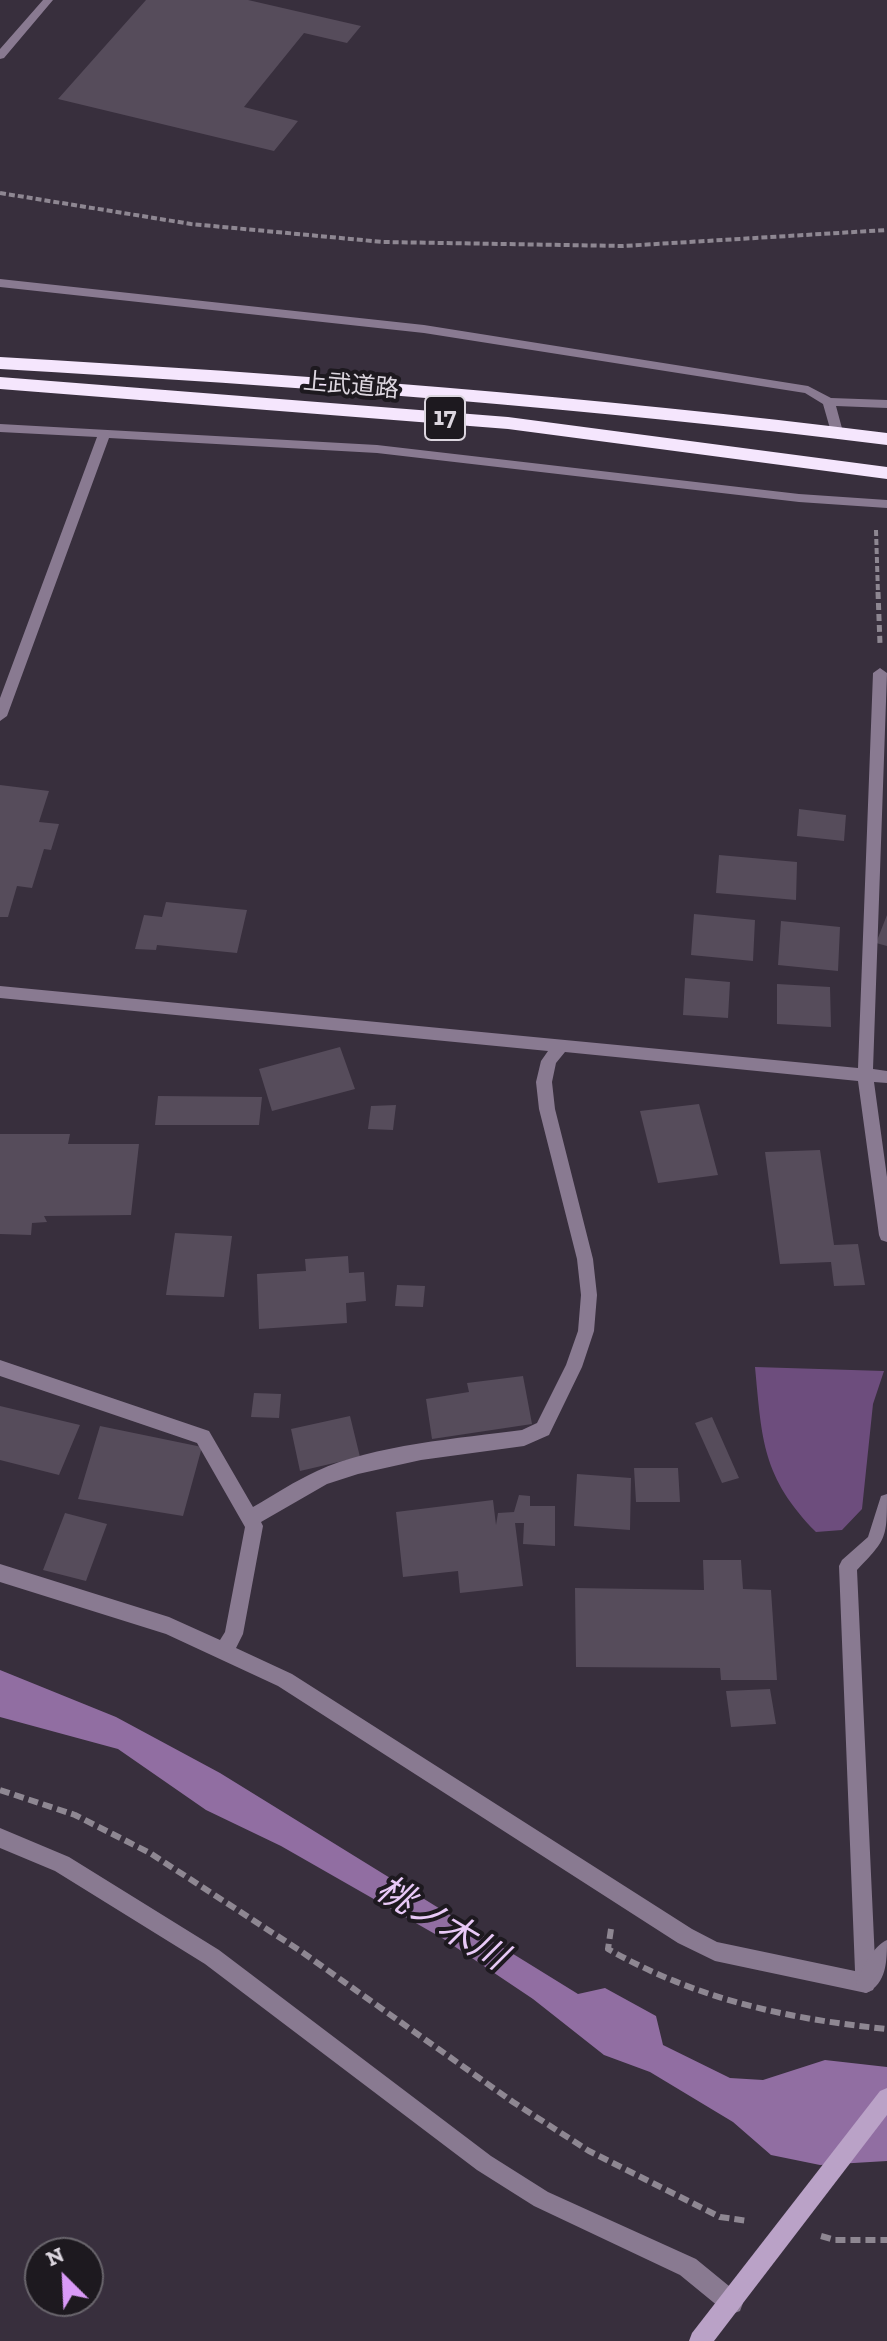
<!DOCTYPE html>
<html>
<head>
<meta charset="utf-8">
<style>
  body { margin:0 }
  #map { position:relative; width:887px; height:2341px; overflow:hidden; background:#382f3d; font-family:"Zilla Slab",serif }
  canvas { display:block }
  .north { position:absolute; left:24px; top:2237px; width:80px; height:80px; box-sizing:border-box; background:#1d191f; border:2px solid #69656c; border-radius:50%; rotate:336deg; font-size:22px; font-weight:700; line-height:32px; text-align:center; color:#dcd6df }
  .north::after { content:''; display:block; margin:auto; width:28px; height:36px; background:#d99af7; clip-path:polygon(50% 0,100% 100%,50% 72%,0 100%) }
</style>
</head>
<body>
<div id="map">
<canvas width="887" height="2341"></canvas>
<div class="north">N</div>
</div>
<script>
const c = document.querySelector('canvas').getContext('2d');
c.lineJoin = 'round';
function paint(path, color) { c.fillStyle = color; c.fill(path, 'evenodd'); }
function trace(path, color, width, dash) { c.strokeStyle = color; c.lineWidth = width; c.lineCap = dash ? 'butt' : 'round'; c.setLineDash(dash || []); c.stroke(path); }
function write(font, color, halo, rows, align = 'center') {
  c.font = font + ' "Zilla Slab","Noto Sans JP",serif'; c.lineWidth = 8; c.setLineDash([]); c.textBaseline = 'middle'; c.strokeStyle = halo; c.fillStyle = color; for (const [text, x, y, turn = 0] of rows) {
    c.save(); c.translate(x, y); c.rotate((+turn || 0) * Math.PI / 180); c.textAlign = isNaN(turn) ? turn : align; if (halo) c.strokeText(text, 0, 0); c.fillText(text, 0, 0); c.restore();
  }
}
paint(new Path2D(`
  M 755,1367 L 884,1371 L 873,1404 L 862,1509 L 842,1530 L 816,1532 C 762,1477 762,1440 755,1367 Z`), '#6d4d7d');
paint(new Path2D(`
  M 0,1670 L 116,1717 L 220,1773 L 578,1994 L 605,1988 L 656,2016 L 663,2045 L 730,2078 L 763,2080 L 825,2060 L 887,2067 L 887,2161 L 820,2165 L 771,2155 L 733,2122 L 650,2072 L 604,2055 L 533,1999 L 442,1938 L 281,1846 L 206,1810 L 118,1749 L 0,1717 Z`), '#916ea2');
paint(new Path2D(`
  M 146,0 L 248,0 L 361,26 L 347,43 L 304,33 L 244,107 L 298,121 L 274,151 L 58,99 Z
  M 0,785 L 49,791 L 39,822 L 59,824 L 51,850 L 44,849 L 32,888 L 17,886 L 8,917 L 0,917 Z
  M 799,809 L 846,815 L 844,841 L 797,836 Z
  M 719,855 L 797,862 L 796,900 L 716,893 Z
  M 166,902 L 247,910 L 237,953 L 157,945 L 156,950 L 135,949 L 144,915 L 162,917 Z
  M 694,914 L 755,920 L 753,961 L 691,955 Z
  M 887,915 L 887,946 L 876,943 Z
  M 781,921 L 840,927 L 838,971 L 778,965 Z
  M 685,978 L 730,982 L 728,1018 L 683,1015 Z
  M 777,984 L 830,987 L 831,1027 L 777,1024 Z
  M 340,1047 L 355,1089 L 272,1111 L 259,1069 Z
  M 158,1096 L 262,1097 L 259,1125 L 155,1125 Z
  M 699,1104 L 718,1175 L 658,1183 L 640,1111 Z
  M 396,1105 L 393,1130 L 368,1129 L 371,1106 Z
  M 0,1134 L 70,1134 L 68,1144 L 139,1144 L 131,1215 L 44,1216 L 47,1222 L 32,1223 L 31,1235 L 0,1234 Z
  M 820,1150 L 834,1245 L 858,1244 L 865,1285 L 834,1286 L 831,1262 L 780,1264 L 765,1152 Z
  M 175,1233 L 232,1236 L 224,1297 L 166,1295 Z
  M 348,1256 L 349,1273 L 364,1272 L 366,1301 L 346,1303 L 347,1323 L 259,1329 L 257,1274 L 306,1271 L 305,1259 Z
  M 397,1285 L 425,1286 L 423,1307 L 395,1306 Z
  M 523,1376 L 532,1424 L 432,1439 L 426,1399 L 469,1392 L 467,1383 Z
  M 254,1393 L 281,1394 L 279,1418 L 251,1417 Z
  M 0,1406 L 80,1425 L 59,1475 L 0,1460 Z
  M 350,1416 L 360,1457 L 300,1471 L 291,1429 Z
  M 712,1417 L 739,1478 L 722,1483 L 695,1423 Z
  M 100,1426 L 202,1447 L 183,1516 L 78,1499 Z
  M 634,1468 L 678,1468 L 680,1502 L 636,1502 Z
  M 577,1474 L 631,1478 L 630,1530 L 574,1526 Z
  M 519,1495 L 530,1496 L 530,1506 L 555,1506 L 555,1546 L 523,1544 L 524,1523 L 515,1523 L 523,1586 L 460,1593 L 458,1571 L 403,1577 L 396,1512 L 493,1500 L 496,1525 L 498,1513 L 514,1512 Z
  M 65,1513 L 107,1524 L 86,1581 L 43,1570 Z
  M 703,1560 L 741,1560 L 743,1589 L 771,1590 L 777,1680 L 721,1680 L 720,1668 L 576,1667 L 575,1588 L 704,1590 Z
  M 770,1689 L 776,1724 L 731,1727 L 726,1691 Z`), '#564c5b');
trace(new Path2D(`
  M 0,193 L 191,224 L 383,242 L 623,246 L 887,230
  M 876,530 L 878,594`), '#8e8792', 4, [6, 3]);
trace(new Path2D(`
  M 878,592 L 880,644`), '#8e8792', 5, [7, 4]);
trace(new Path2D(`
  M 0,1790 L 75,1815 L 150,1853 L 302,1952 L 513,2102 L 589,2151 L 720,2217 L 748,2221
  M 611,1929 L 608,1949 C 696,1999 787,2019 887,2029
  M 821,2236 L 835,2240 L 887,2240`), '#8e8792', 6, [10, 5]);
paint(new Path2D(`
  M 43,0 L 53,0 L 4,58 L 0,59 L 0,49 Z
  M 880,668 L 887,673 L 873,1069 L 887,1071 L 887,1083 L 874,1082 L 887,1177 L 887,1242 L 881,1240 L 879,1235 L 858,1081 L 565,1052 L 556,1063 L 552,1082 L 555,1109 L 593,1259 L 597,1295 L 594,1331 L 582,1367 L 549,1435 L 524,1446 L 421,1460 L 358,1474 L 327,1484 L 261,1522 L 263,1526 L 243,1634 L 236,1648 L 292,1674 L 692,1929 L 717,1942 L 855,1971 L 839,1566 L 842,1560 L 868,1537 L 881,1496 L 887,1494 C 887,1538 887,1539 857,1570 L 876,1983 L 873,1990 L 866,1993 L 715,1961 L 678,1943 L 278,1686 L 166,1634 L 0,1582 L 0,1564 L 169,1617 L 220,1640 L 225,1632 L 245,1527 L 197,1443 L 0,1376 L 0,1360 L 209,1431 L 253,1507 C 274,1495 295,1481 317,1471 C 373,1445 461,1438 522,1430 L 537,1423 L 566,1365 L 578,1331 L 581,1295 L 577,1259 L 539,1109 L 536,1082 L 541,1061 L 548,1051 L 0,998 L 0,986 L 858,1068 L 873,673 Z`), '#897a91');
paint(new Path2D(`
  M 0,279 L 424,325 L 808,386 L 831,398 L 887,400 L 887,408 L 836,406 L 843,432 L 837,436 L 831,432 L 823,404 L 805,393 L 424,333 L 0,287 Z
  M 0,424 L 377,445 L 799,494 L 887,500 L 887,508 L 799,502 L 377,453 L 109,438 L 7,716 L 0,721 L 0,698 L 97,437 L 0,432 Z
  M 0,1828 L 69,1857 L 219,1950 L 491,2156 L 548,2192 L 696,2259 L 740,2295 L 743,2303 L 740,2311 L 732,2314 L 724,2311 L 680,2275 L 534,2206 L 477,2170 L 205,1964 L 55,1871 L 0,1848 Z
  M 887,1940 C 887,1960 887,1984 866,1993 L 859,1990 L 856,1983 C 862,1969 873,1946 887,1940 Z`), '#897a91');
paint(new Path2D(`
  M 887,2088 L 887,2115 L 714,2341 L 689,2341 L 692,2333 L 880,2091 Z`), '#baa2c7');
paint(new Path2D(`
  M 0,357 C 297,374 592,396 887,433 L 887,445 C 592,408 297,386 0,369 Z
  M 0,377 L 508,417 L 887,467 L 887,479 L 508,429 L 0,389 Z`), '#f5e6fd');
write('24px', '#dcd6df', '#1d191f', [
  ["上武道路",351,386,5]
]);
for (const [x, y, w] of [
  [445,418,40]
]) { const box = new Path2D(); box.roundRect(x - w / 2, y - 22, w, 44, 6); c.fillStyle = '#1d191f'; c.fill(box); trace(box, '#dcd6df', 2); }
write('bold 26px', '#dcd6df', null, [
  ["17",445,418]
]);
write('italic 36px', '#e8c9f7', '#1d191f', [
  ["桃ノ木川",441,1924,31]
]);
</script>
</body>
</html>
